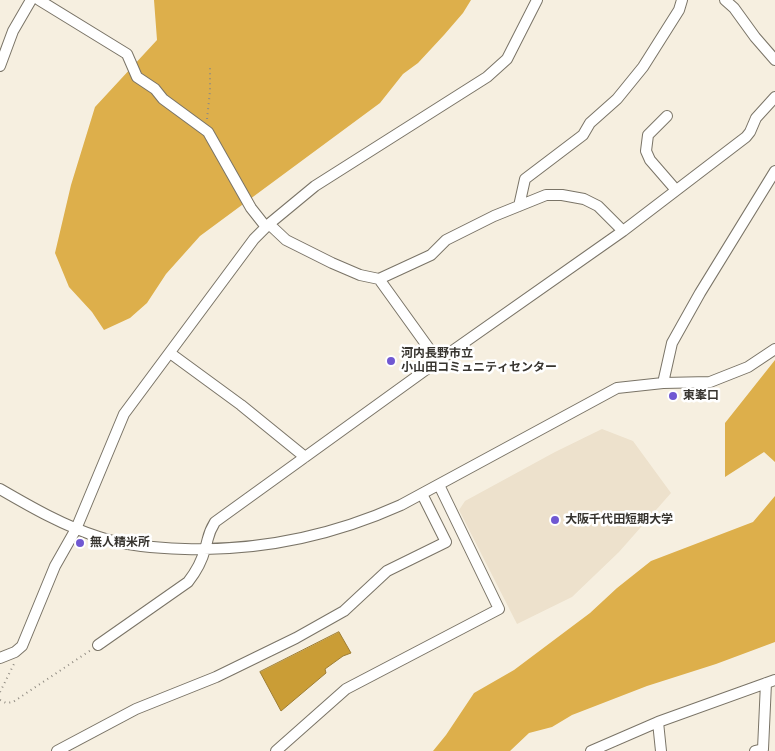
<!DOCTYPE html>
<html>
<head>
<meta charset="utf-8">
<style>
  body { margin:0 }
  canvas { display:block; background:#f6efe0 }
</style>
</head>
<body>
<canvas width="775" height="751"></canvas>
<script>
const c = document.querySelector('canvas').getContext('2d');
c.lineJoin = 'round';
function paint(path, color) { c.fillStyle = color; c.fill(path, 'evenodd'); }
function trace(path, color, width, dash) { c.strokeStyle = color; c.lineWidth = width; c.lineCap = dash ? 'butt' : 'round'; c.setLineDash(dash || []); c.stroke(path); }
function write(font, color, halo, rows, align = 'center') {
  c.font = font + ' "Fira Sans Condensed","Noto Sans JP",sans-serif'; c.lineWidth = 5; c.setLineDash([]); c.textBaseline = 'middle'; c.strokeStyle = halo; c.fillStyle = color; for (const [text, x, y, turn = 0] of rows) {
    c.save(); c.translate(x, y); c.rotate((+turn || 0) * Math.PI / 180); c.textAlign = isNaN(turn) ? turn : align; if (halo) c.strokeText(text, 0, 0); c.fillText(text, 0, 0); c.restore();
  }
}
paint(new Path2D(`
  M 602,429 L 633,441 L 671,493 L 619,552 L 572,597 L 517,624 L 459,510 L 465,501 L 555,452 Z`), '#ede1cc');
paint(new Path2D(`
  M 154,0 L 471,0 L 463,13 L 444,35 L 418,63 L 403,74 L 380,103 L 200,236 L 166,274 L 147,303 L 130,318 L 104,330 L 92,312 L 69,287 L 55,253 L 71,185 L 95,107 L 157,40 Z
  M 775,360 L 775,462 L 764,452 L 725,477 L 725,423 Z
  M 775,496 L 775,642 L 716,664 L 647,686 L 572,715 L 552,727 L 529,733 L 510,751 L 433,751 L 446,735 L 474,693 L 514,670 L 590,613 L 617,588 L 651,561 L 753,522 Z`), '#ddaf4b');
const water = new Path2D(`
  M 339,632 L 351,653 L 343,656 L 325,669 L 326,673 L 281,711 L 260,672 Z`);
paint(water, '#ca9d36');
trace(water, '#9e7e34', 1);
const minor = new Path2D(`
  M 39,0 L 127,54 L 137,77 L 155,89 L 163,99 L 208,132 L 251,208 L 266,227
  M 725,0 L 734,8 L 755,37 L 775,60
  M 0,66 L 13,31 L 31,0
  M 667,116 L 648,135 L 646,151 L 650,160 L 676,190
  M 519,206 L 525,179 L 583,135 L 590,123 L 617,99 L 643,67 L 679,10 L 682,0
  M 269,224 L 286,240 L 332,263 L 360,275 L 379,279 L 431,255 L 446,240 L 494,216 L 546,195 L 562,195 L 584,199 L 598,206 L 623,231
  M 379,279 L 438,361
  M 170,353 L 241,405 L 305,457
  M 663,383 L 672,343 L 700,293 L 775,171
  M 0,489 C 31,507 64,526 99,537 C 126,546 156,548 185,549 C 261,551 332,536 401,505 L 617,388 L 663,383 L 710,382 L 748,367 L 775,349
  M 98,645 L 188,582 C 195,573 202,561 205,549 C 209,537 207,535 215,522 L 438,361 L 623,231 L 746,137 L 750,132 L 756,118 L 775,97
  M 0,658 L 15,652 L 22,646 L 55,566 L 76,529 L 124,414 L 254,239 L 269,224 L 315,186 L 487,77 L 507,59 L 537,0
  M 658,722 L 661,751
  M 57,751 L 136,709 L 216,677 L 296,638 L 344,611 L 387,571 L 446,542 L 422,494
  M 276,751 L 346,689 L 499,609 L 439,485
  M 591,751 L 658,722 L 775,680
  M 755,751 L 763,749 L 766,683`);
trace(minor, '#7a7467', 12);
trace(new Path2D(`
  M 207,119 L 210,91 L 210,68
  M 0,692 L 15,662
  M 0,700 L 6,703 L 13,702 L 91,650`), '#908b82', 2, [1, 4]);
trace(minor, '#fff', 10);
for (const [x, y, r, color] of [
  [391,361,5,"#7058d2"],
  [673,396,5,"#7058d2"],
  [555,520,5,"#7058d2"],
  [80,543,5,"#7058d2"]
]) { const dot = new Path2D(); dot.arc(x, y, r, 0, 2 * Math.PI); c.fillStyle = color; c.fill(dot); trace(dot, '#fff', 2); }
write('bold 12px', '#37342f', '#fff', [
  ["河内長野市立",401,354],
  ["小山田コミュニティセンター",401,368],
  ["東峯口",683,396],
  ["大阪千代田短期大学",565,520],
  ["無人精米所",90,543]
], 'left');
</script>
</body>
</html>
